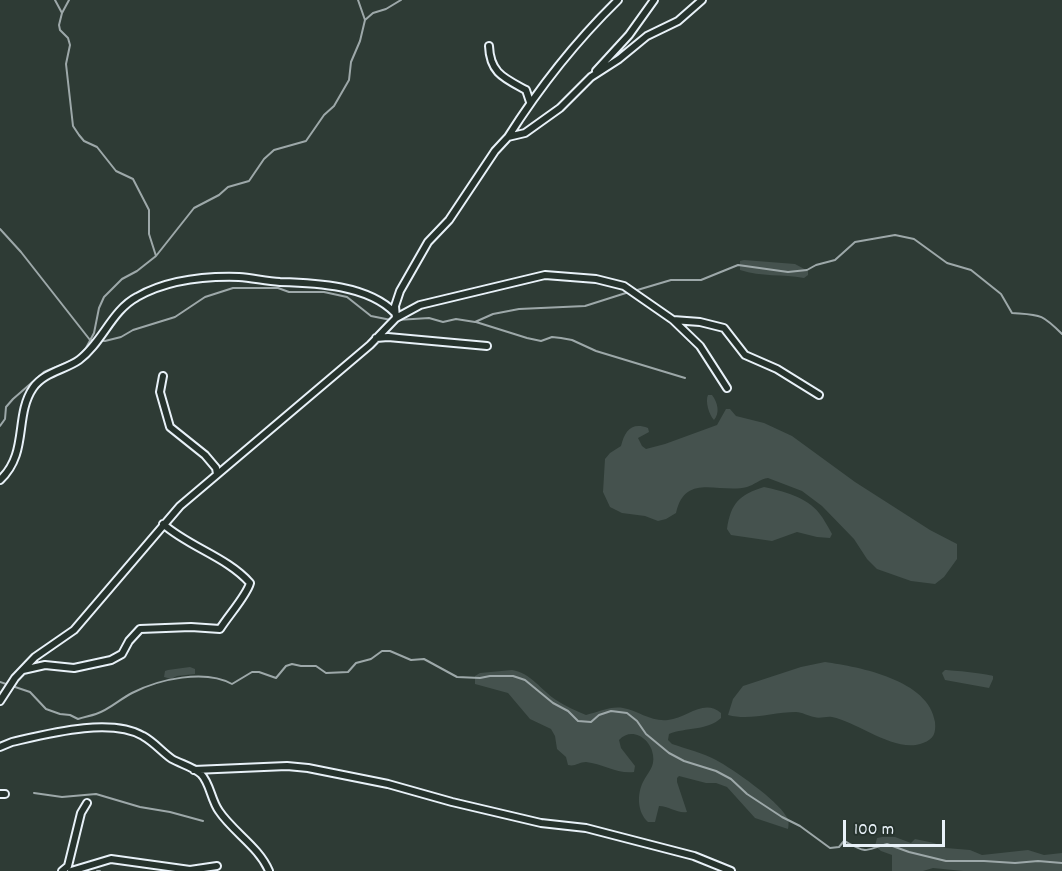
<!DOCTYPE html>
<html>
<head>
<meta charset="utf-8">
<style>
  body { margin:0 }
  #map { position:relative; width:1062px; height:871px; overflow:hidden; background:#2e3b35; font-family:Dekko,sans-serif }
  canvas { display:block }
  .scale { position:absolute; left:843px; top:820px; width:102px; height:27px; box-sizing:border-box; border:3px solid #e8f1f8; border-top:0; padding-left:8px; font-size:18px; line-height:21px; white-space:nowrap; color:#e8f1f8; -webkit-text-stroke:4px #26332d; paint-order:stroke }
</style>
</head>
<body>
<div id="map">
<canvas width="1062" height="871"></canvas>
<div class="scale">100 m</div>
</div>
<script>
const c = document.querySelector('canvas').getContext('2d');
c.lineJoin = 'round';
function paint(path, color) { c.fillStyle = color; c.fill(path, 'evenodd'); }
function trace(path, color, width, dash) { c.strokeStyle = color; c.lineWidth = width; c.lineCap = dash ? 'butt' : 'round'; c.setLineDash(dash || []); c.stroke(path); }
paint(new Path2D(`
  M 744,260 L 795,264 L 808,271 L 808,275 L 804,278 C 782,274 762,277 740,270 L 740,261 Z
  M 708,395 L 712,395 C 718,403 720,413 714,420 C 709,415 705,401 708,395 Z
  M 726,409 L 730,409 L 736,416 L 764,423 L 792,436 L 855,482 L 930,530 L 957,544 L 957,559 L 944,577 L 935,584 L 911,581 L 877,569 L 867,559 L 854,539 L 822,506 L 802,491 L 768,478 C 760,479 754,485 747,487 C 719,494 685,472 676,513 L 666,519 L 658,521 L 645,516 L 622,513 L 610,507 L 603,492 L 605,459 L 610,453 L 621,446 C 625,431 631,422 648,428 L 649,432 L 638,438 L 642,446 L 646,449 L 665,444 L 717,425 Z
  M 764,487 C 782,491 807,497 819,513 C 824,519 828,527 832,534 L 830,538 L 817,537 L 797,532 L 772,541 L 731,535 L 727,529 C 731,503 739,495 764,487 Z
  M 825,662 C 860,667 929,680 935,722 C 936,733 934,739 923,743 C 896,754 858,722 832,717 C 826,716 820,719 814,717 C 808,716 802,712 796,712 C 773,712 750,721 728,715 L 733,699 L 743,686 L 801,667 Z
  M 190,667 L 195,669 L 195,674 L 177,676 L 171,679 L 164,677 L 165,671 L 168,670 Z
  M 512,670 C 531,673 541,690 556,700 C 565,706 576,711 586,715 C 599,712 610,706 623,708 C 639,711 651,722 668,720 C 687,718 704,698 721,713 L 721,718 C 707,731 686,727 669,734 L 668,740 L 672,744 C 687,749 703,753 716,760 C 733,769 777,800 786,816 C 789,820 789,824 788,829 L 755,818 L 727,787 L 716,783 L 706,783 L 679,776 L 677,778 L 677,782 L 687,812 C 678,814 669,806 659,806 L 655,822 L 648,822 C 637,812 637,794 643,782 C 648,772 655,767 653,755 C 651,739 632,726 619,740 L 621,748 L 635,766 L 634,772 C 617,774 603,764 586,762 C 579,762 575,767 568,765 L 566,757 L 557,749 L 555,736 L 551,729 L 530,719 L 508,693 L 475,684 L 475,676 L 480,673 Z
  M 945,670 C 951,670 989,674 993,676 L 993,679 L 989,688 L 945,680 L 942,673 Z
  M 882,837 L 895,837 L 911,843 L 915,839 L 934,843 L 946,848 L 970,850 L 982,855 L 1028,850 L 1044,855 L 1062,853 L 1062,871 L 963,871 L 933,868 L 923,871 L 892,871 L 892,855 L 881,851 L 875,846 L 877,838 Z`), '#45524e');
trace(new Path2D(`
  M 55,0 L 62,13
  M 69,0 L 62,13 L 59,25 L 60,30 L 68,38 L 70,45 L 66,64 L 73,126 L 79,135 L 84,141 L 97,147 L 116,171 L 133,179 L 149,210 L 149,234 L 156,256
  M 358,0 L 365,20
  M 0,229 L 21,252 L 90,340 L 105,341 L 121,337 L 133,330 L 175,317 L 205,297 L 233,288 L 278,288 L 289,292 L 324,292 L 347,297 L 371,316 L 391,320
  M 634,291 L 671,280 L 701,280 L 738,265 L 788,272 L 807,270 L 816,265 L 835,260 L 855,242 L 895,235 L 914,239 L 947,263 L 971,270 L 1001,294 L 1012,313 C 1040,315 1041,313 1062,334
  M 397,320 L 429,318 L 443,322 L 456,319 L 475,322 L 493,314 L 519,309 L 585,306 L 629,292
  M 476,322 L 527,338 L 541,341 L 552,337 L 561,338 L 572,340 L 596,351 L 685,378
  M 0,426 L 5,419 L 6,407 L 13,399 L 44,372 L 75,359 L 86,348 L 94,333 L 99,308 L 104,297 L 122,279 L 137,271 L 156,256 L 194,208 L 219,195 L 228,187 L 249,181 L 264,159 L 274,150 L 306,141 L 324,115 L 334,106 L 349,80 L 351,62 L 360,41 L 365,20 L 373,13 L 386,9 L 401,0
  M 0,682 L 30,692 L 46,709 L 60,714 L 70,715 L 78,719 C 84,717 90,716 96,714 C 109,710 120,699 132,693 C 159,679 205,669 232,684 L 252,672 L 259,672 L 276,678 L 286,666 L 292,664 L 301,666 L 316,666 L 326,673 L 348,672 L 356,663 L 371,659 L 382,651 L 390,651 L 411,660 L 424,659 L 457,677 L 480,678 L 490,676 L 513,676 L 525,680 L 553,703 L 568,711 L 578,721 L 591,722 L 599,715 L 611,711 L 627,713 L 637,721 L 646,734 L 669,753 L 684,761 L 716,771 L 731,779 L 747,794 L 782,817 L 800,826 L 830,848 L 839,847 L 844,841 C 870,854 861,851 887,844 L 909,852 L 946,861 L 984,861 L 1015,863 L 1038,861 L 1062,863
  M 34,793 L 62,797 L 96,794 L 140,807 L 170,812 L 203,821
  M 97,871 L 100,871`), '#9da8a9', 2);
const street = new Path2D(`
  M 489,46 C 490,73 504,78 526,90 L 530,102
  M 596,71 L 629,35 L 654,0
  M 508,137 C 539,88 576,41 618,0
  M 396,318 L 420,305 L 545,275 L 596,279 L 624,286 L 673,320 L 700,346 L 727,388
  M 673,320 L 700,322 L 724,328 L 745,355 L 777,369 L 819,395
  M 376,338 L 388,337 L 487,346
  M 163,376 L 160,392 L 170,427 L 205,455 L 216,468 L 217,474
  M 0,480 C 29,453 14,416 33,388 C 44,372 65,370 79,360 C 102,343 112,310 137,297 C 167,280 205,276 239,277 C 252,278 266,281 280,282 C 316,283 368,285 395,313
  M 23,670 L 45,665 L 74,668 L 111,660 L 122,654 L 129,641 L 140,629 L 191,627 L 220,629 C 228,616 247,595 250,583 C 227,557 189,547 163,524
  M 0,701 L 15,678 L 35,657 L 74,630 L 180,506 L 370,345 L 396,318 L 395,306 L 400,291 L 428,242 L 449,220 L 495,151 L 508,137 L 525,133 L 560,108 L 591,77 L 619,59 L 647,36 L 678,21 L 702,0
  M 0,747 L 12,742 C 47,734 110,717 143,736 C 154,742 162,752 172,759 C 181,764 193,767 201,774 C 210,783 211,800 219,811 C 233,832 259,847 269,871
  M 194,770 L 287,766 L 308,768 L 388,784 L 452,802 L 541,823 L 586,828 L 694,856 L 731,871
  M 0,794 L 5,794
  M 62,871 L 68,866 L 81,813 L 87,803
  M 71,871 L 111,859 L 190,870 L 217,866`);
trace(street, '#e8f1f8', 10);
trace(street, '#26332d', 6);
</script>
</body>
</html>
